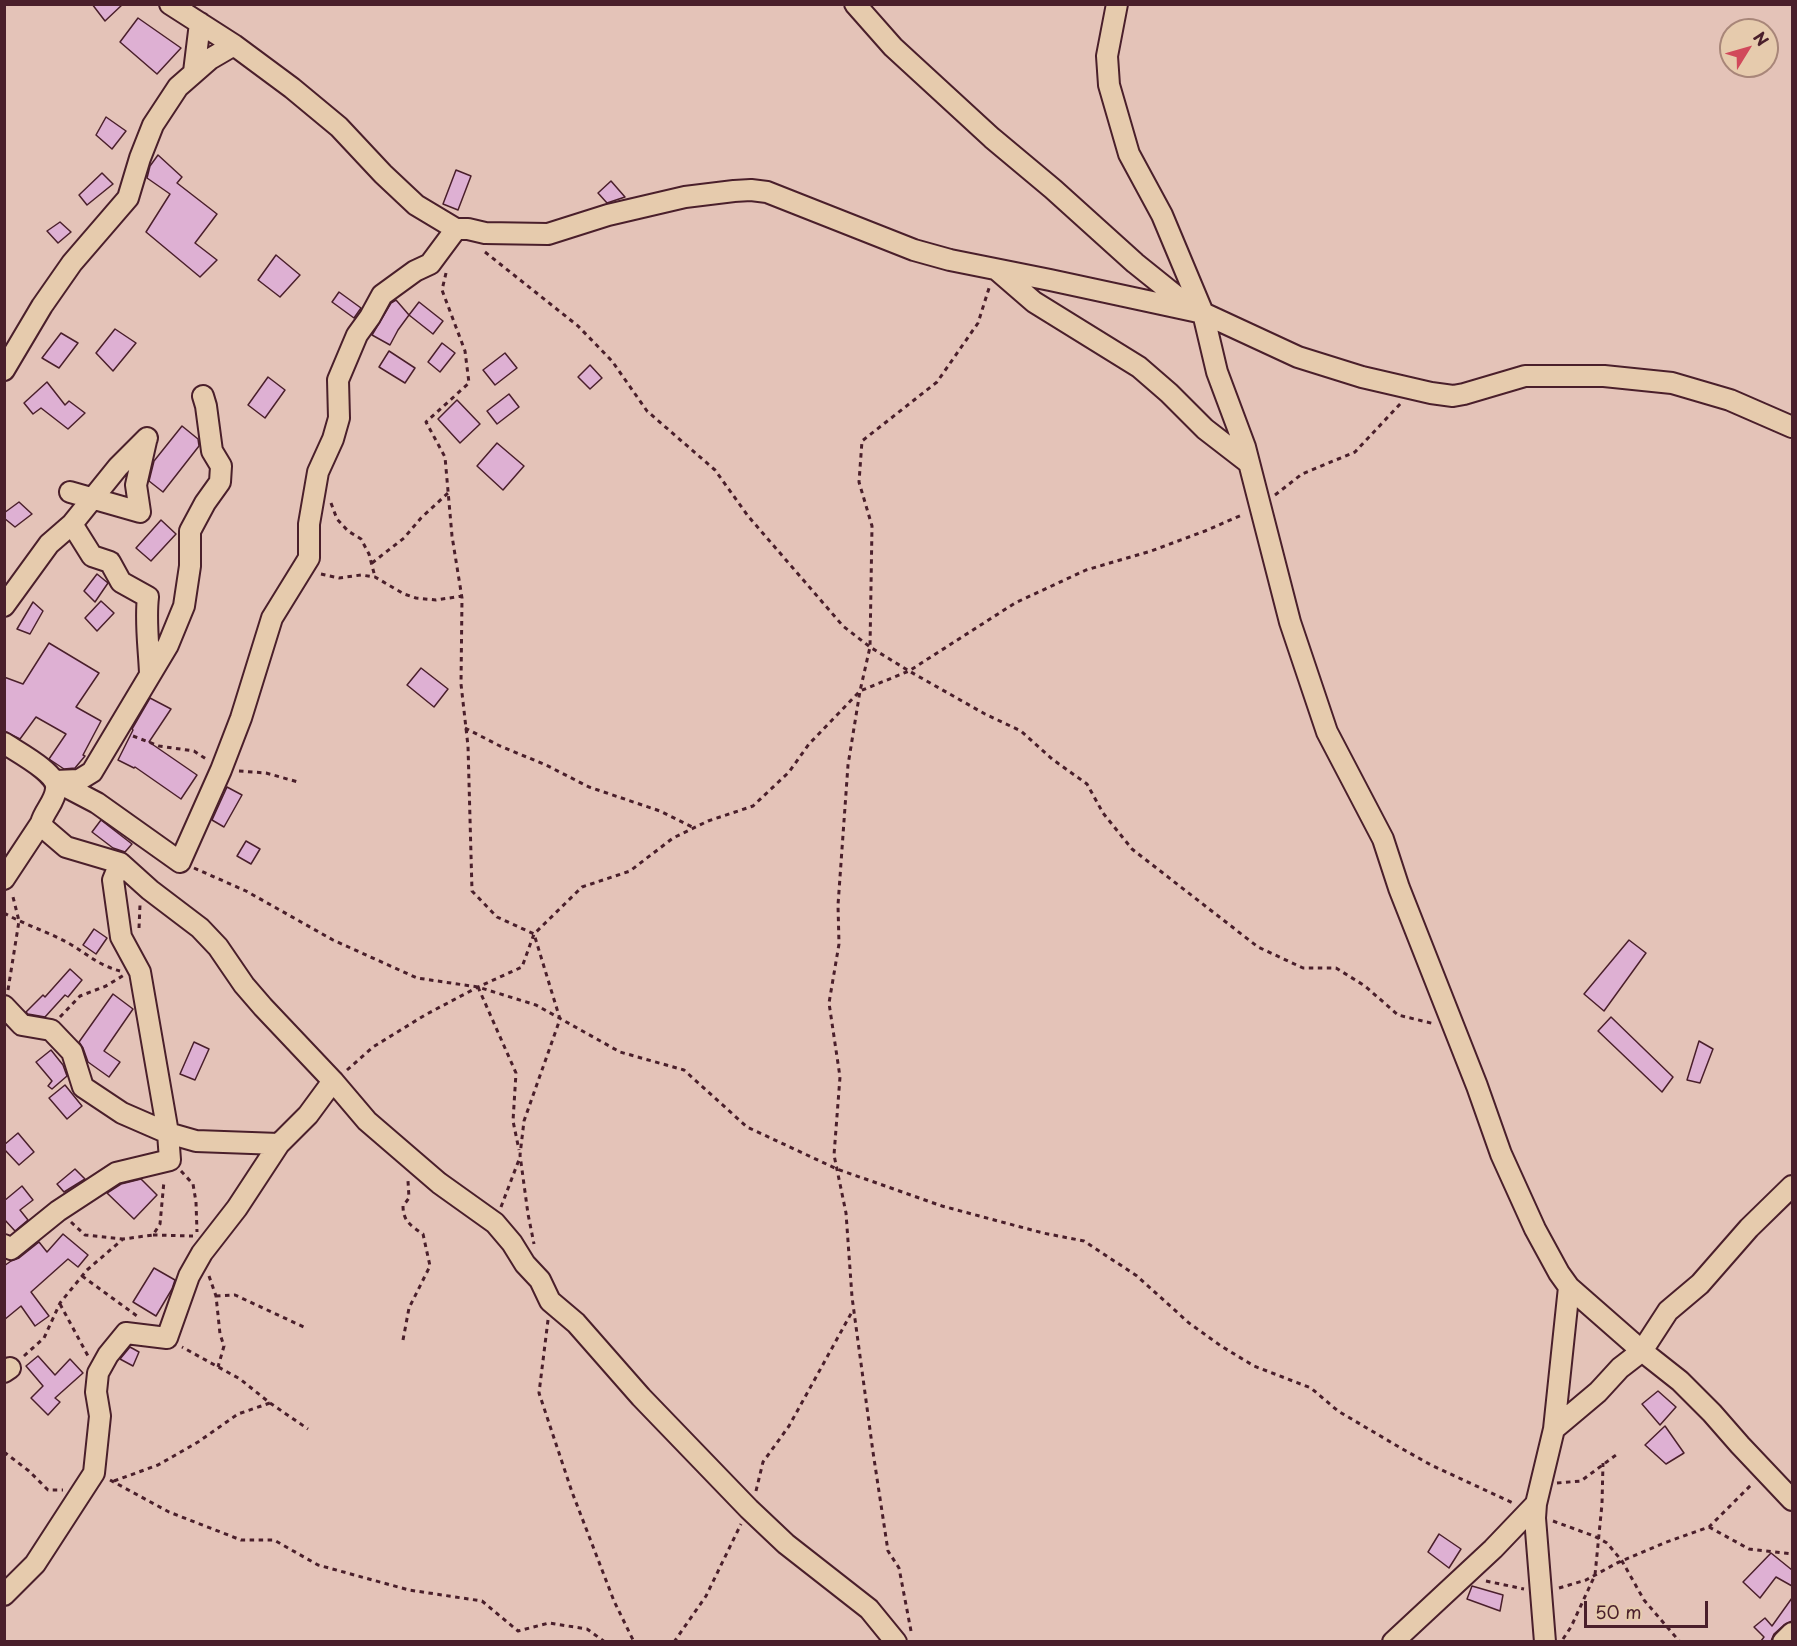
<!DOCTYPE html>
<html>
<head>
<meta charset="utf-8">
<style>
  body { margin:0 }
  #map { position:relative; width:1797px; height:1646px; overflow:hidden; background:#e4c3b8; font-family:"Playpen Sans",sans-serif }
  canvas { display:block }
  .frame { position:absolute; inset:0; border:6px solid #4a1f2b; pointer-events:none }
  .north { position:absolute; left:1719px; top:18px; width:60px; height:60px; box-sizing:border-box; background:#e6cbad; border:2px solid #a88679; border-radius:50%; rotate:53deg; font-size:16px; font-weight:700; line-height:24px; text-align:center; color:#4a1f2b }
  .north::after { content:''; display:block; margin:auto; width:21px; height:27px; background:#d1495b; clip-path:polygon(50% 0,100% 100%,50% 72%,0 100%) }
  .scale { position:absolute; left:1584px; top:1601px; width:124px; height:27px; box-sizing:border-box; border:3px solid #4a1f2b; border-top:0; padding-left:8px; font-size:18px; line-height:21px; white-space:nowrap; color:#4a1f2b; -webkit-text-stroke:4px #e6cbad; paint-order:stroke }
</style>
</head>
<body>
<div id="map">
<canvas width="1797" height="1646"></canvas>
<div class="frame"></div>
<div class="north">N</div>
<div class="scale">50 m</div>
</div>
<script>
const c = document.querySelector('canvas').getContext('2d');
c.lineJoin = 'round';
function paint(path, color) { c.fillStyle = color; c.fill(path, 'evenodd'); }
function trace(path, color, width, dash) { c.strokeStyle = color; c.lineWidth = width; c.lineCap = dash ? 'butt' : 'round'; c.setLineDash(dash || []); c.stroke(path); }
const building = new Path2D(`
  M 92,4 L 123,4 L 105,21 Z
  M 138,18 L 181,48 L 157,74 L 120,42 Z
  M 106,117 L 126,131 L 112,149 L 96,135 Z
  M 158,155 L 182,177 L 177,183 L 217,214 L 195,243 L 217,260 L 200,277 L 146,232 L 170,194 L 147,178 L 150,166 Z
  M 456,170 L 471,176 L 458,210 L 443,204 Z
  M 102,173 L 113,184 L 87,205 L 79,195 Z
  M 611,181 L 625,197 L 607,203 L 598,193 Z
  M 60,222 L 71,232 L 58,243 L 47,231 Z
  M 276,255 L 300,275 L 280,297 L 258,280 Z
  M 339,292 L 361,308 L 354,318 L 332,302 Z
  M 396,300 L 409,315 L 398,330 L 390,345 L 372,335 L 391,303 Z
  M 419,302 L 443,321 L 433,334 L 409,315 Z
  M 115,329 L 136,343 L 113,371 L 96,353 Z
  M 61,333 L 78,343 L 59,368 L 42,358 Z
  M 442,343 L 455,353 L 440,372 L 428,362 Z
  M 389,351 L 415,368 L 405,383 L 379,367 Z
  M 505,353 L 517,368 L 495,385 L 483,370 Z
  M 590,365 L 602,378 L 590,389 L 578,377 Z
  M 268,377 L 285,390 L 265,418 L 248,405 Z
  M 47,382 L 65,405 L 69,401 L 85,413 L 68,429 L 41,408 L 33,414 L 24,403 Z
  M 509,394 L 519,407 L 497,424 L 487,411 Z
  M 457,400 L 480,424 L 460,443 L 438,419 Z
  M 182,426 L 198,439 L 199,446 L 163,492 L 149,481 L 154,461 Z
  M 497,443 L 524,466 L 503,490 L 477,466 Z
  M 19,502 L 32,514 L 15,527 L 4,518 L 4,513 Z
  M 161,520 L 176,534 L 151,561 L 136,548 Z
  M 97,574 L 108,583 L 95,602 L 84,591 Z
  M 101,601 L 114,613 L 97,631 L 85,618 Z
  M 33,602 L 43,611 L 30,634 L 17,629 Z
  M 49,643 L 99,673 L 76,707 L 101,721 L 83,755 L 85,756 L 75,768 L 64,769 L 49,759 L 66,734 L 36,717 L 20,739 L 4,731 L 4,677 L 23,684 Z
  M 421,668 L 448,689 L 434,707 L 407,685 Z
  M 150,698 L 171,709 L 149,742 L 197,775 L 181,799 L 135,767 L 134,768 L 118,760 L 133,730 L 132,729 Z
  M 227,787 L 242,795 L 224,827 L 212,820 Z
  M 101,820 L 132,844 L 125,852 L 113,848 L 92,832 Z
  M 246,841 L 260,849 L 251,864 L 237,856 Z
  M 94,929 L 107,938 L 96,954 L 83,945 Z
  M 1629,940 L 1646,953 L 1604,1011 L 1584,994 Z
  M 70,969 L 82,980 L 68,997 L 65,995 L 45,1017 L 28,1014 L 26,1012 L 43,995 L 45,997 Z
  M 113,994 L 133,1009 L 104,1051 L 120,1062 L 109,1077 L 88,1062 L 83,1048 L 79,1042 Z
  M 1611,1017 L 1673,1077 L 1662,1092 L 1598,1031 Z
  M 1699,1041 L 1713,1049 L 1700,1083 L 1687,1080 Z
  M 194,1042 L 209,1049 L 195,1080 L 180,1074 Z
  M 51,1050 L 63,1065 L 67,1076 L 52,1089 L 48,1086 L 52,1081 L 36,1062 Z
  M 65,1085 L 82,1106 L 67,1119 L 49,1098 Z
  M 18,1133 L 34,1152 L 19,1165 L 4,1149 L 4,1145 Z
  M 75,1169 L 85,1179 L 64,1192 L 57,1184 Z
  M 141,1179 L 157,1195 L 134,1219 L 107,1193 L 121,1184 Z
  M 22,1186 L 33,1200 L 20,1210 L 28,1220 L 15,1231 L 4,1219 L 4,1201 Z
  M 63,1234 L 88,1255 L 78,1267 L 68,1259 L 31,1292 L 49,1316 L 35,1326 L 21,1306 L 4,1320 L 4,1266 L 11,1261 L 19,1258 L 39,1242 L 47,1252 Z
  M 154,1268 L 175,1280 L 172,1289 L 156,1316 L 133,1302 Z
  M 130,1347 L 139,1352 L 133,1366 L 120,1359 Z
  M 38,1356 L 55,1375 L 70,1359 L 83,1373 L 55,1398 L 60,1402 L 48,1415 L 31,1398 L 43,1386 L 26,1366 Z
  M 1658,1391 L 1676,1407 L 1660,1425 L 1642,1404 Z
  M 1665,1426 L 1684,1453 L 1666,1464 L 1645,1445 Z
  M 1439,1534 L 1461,1549 L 1449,1568 L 1428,1552 Z
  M 1771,1553 L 1792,1570 L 1792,1586 L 1776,1577 L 1760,1598 L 1743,1582 Z
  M 1472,1586 L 1503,1595 L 1500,1611 L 1467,1599 Z
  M 1792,1598 L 1792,1621 L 1784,1625 L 1774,1634 L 1771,1641 L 1761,1641 L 1764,1637 L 1754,1627 L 1765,1618 L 1772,1626 Z`);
paint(building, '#deb0d3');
trace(building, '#4a1f2b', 1.5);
const minor = new Path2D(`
  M 170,4 L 234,45 L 292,88 L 339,127 L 383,174 L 416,205 L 456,229 L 468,229 L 485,233 L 548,234 L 608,215 L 685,197 L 734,191 L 751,190 L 767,192 L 914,250 L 950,260 L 1050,280 L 1203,313 L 1298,357 L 1362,377 L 1431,393 L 1453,396 L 1464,394 L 1525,376 L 1604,376 L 1672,383 L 1730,400 L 1792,427
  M 855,4 L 893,47 L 992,138 L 1053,189 L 1135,263 L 1191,308
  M 1117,4 L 1107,56 L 1109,85 L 1129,154 L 1162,215 L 1203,313 L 1217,372 L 1245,447 L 1290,622 L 1327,732 L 1383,839 L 1399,888 L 1477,1086 L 1501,1154 L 1535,1229 L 1559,1273 L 1569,1287 L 1642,1351 L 1680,1381 L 1712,1413 L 1740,1445 L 1792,1500
  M 194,72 L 200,23
  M 997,270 L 1034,302 L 1139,367 L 1169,393 L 1205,429 L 1249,463
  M 4,370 L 42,306 L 72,263 L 128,198 L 140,158 L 153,125 L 178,87 L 210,59 L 234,45
  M 147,438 L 118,467 L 72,524 L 92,556 L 110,562 L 121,582 L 148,597 C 145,622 149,648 150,673
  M 70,492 L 140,512 L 136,485 L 146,441
  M 4,606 L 49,544 L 72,524
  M 4,743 C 17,752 58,773 56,789 C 55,802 44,811 41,823 L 45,829 L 66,847 L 120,863 L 150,890 L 200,928 L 218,947 L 244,985 L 263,1007 L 333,1081 L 367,1121 L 439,1183 L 495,1223 L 512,1243 L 525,1264 L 540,1280 L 550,1301 L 576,1323 L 641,1397 L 749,1509 L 786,1544 L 869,1609 L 896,1642
  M 55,781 L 97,803 L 180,862 L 221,770 L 241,718 L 272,618 L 309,558 L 309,524 L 318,472 L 333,439 L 339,418 L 338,380 L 357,335 L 370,317 L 382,295 L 415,271 L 430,264 L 456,229
  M 55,781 L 79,780 L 92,772 L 168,645 L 184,606 L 190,566 L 190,531 L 205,503 L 220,482 L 221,466 L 212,451 L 206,406 L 203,396
  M 4,879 L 41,823
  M 4,1006 L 22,1025 L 51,1030 L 72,1052 L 83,1087 L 122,1113 L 168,1133 L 196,1141 L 279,1144
  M 4,1245 L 11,1249 L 58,1211 L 116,1173 L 170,1160 L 168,1133 L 140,972 L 121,937 L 113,880 L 120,863
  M 4,1372 L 10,1368
  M 1554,1429 L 1598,1392 L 1620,1368 L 1642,1351 L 1668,1311 L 1700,1284 L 1749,1228 L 1792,1186
  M 4,1595 L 35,1564 L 94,1473 L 100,1416 L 96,1392 L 98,1373 L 108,1355 L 126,1333 L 167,1338 L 189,1276 L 202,1253 L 237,1208 L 279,1144 L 308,1115 L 333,1081
  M 1393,1642 L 1493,1549 L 1536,1504
  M 1545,1642 L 1535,1518 L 1536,1504 L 1554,1429 L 1569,1287
  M 1783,1642 L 1792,1633`);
trace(minor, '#4a1f2b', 24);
trace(new Path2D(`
  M 485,252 L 578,326 L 612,361 L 647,411 L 715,470 L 748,516 L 843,626 L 870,647 L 909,671 L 985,714 L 1021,731 L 1052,759 L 1087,784 L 1103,813 L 1132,849 L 1258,947 L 1303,968 L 1336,968 L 1365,986 L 1398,1015 L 1435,1024
  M 446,273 L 442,290 L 465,351 L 469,383 L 426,422 L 445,457 L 452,536 L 462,598 L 461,684 L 468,746 L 472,891 L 497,917 L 534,934 L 560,1019 L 524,1121 L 520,1155 L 528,1214 L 534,1244
  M 1275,495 L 1302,474 L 1355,452 L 1401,403
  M 331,503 L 337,519 L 348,531 L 361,539 L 369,554 L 375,577
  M 372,563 L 404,538 L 421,518 L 448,493
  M 321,574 L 339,578 L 361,575 L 375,577 L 404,594 L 416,598 L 436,600 L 462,596
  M 465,728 L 500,746 L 546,765 L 589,787 L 660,811 L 694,828
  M 133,736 L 159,746 L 194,751 L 206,759
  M 239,771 L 266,773 L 298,782
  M 194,868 L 246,891 L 333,940 L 417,978 L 478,987 L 536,1005 L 620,1052 L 684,1070 L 747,1127 L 837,1169 L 942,1206 L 1043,1233 L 1084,1241 L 1137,1276 L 1189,1323 L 1221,1346 L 1254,1366 L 1311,1388 L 1338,1411 L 1399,1447 L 1431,1465 L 1513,1503
  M 4,913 C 25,925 49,932 70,944 C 89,955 98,965 120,971
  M 139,928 L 140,905
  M 478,987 L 516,1073 L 513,1121 L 519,1150
  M 8,990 L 19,921 L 12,893
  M 60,1017 L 80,996 L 106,986 L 124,975
  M 347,1070 L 373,1047 L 425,1015 L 478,987 L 522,967 L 534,934 L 582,887 L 630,871 L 673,838 L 708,821 L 753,806 L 789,772 L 809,744 L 860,691 L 909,671 L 1015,603 L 1086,570 L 1151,551 L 1205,531 L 1244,514
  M 181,1171 L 193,1184 L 196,1202 L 197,1232
  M 501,1207 L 520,1157
  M 71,1222 L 85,1235 L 123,1239
  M 153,1235 L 193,1236
  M 82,1276 L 137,1316
  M 209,1276 L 216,1296 L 220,1334 L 224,1346 L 218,1367
  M 216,1296 L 235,1295 L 306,1328
  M 60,1304 L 88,1356
  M 548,1320 L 539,1393 L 572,1492 L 614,1601 L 634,1642
  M 403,1340 L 409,1308 L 430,1266 L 423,1234 C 411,1226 403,1221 403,1206 L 409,1198 L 408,1181
  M 24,1356 L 44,1338 L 60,1303 L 87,1270 L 123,1239 L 153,1235 L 160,1224 L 164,1181
  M 270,1403 L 308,1429
  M 4,1452 L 29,1471 L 48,1490 L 63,1490
  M 110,1480 L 169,1512 L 241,1540 L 274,1540 L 318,1565 L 409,1590 L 482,1601 L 518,1631 L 549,1623 L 587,1629 L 605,1642
  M 114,1481 L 158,1465 L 198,1442 L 238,1414 L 270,1403 L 240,1379 L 182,1347
  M 1557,1483 L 1581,1481 L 1616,1455
  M 756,1491 L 763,1462 L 789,1426 L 853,1310
  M 1553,1521 L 1594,1536 L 1607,1543 L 1622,1561 L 1644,1600 L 1680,1642
  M 1709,1527 L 1749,1549 L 1792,1554
  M 1486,1581 L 1524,1589
  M 1559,1588 L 1586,1580 L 1617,1563 L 1664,1543 L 1709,1527 L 1753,1483
  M 911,1631 L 899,1568 L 888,1551 L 873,1452 L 852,1297 L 846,1213 L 834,1155 L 840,1077 L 829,1003 L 839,944 L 838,905 L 848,765 L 860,691 L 870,647 L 872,526 L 859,482 L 862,441 L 937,382 L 978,323 L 990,285
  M 1563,1639 L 1571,1627 L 1595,1575 L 1602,1504 L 1603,1463
  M 674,1642 L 706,1596 L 741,1524`), '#4a1f2b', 3, [4.5, 4.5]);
trace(minor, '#e6cbad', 20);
</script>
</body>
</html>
